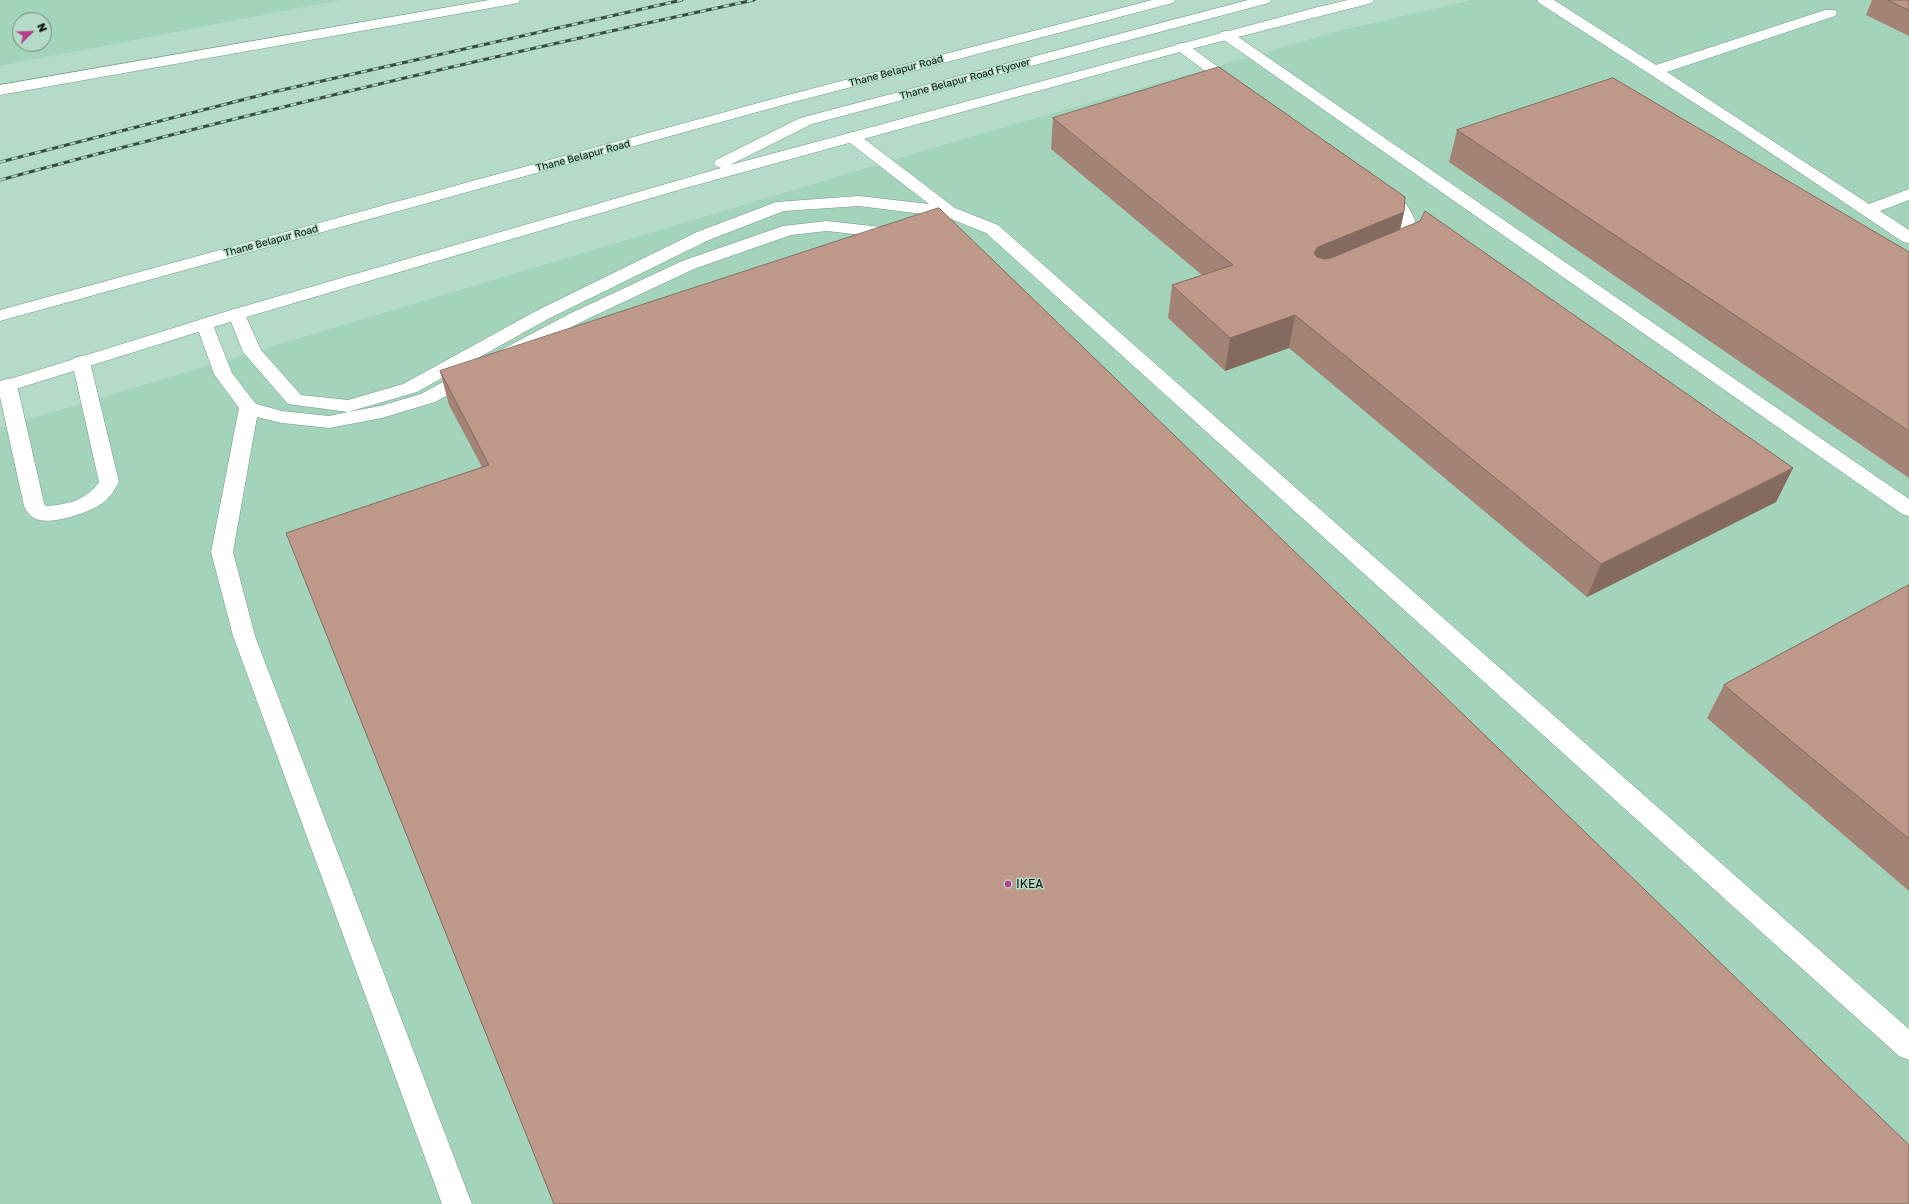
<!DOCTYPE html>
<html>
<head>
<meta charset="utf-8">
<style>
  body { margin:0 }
  #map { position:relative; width:1909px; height:1204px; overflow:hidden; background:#b3dbc7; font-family:"Golos Text",sans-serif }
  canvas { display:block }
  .north { position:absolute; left:12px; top:12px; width:40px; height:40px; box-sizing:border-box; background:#b3dbc7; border:1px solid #6d8a7b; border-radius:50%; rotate:67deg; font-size:11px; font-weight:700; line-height:16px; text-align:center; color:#031009 }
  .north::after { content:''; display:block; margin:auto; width:14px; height:18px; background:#b83e91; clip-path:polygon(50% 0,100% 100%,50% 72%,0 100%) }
</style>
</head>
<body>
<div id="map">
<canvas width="1909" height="1204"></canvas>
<div class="north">N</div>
</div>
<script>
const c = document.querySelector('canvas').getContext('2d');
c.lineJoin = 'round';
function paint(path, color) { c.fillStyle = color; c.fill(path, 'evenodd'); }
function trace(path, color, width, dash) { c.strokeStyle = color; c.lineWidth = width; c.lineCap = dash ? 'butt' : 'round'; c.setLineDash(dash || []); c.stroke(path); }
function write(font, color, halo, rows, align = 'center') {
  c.font = font + ' "Golos Text",sans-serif'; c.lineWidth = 3; c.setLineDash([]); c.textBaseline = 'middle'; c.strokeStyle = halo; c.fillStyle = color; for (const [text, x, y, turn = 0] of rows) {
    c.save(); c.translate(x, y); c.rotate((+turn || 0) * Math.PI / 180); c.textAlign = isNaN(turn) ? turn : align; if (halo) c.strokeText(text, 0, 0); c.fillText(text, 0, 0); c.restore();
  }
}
paint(new Path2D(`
  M 0,0 L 341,0 L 0,66 ZM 20,20 L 44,20 L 44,44 L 20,44 Z
  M 1472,0 L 1909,0 L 1909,1204 L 0,1204 L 0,428 L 977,135 L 1339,31 Z`), '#a3d4bb');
const service = new Path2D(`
  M 489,0 L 520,0 L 518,3 L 513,4 L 0,95 L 0,85 Z
  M 1537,0 L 1554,0 L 1656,65 L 1825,10 L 1835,10 L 1837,13 L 1835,16 L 1667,72 L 1869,204 L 1909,189 L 1909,200 L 1880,211 L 1909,230 L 1909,243 L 1903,242 L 1738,131 L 1539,3 Z
  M 1226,31 L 1231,32 L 1909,499 L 1909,516 L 1902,514 L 1221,38 L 1219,35 L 1221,32 Z
  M 1182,43 L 1187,44 L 1241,84 L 1244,87 L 1241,90 L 1236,92 L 1231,90 L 1177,50 L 1175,47 L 1177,44 Z
  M 852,132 L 858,134 L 955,208 L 998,225 L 1909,1029 L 1909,1060 L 1899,1056 L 986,233 L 946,217 L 859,206 L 784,211 L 709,240 L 548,319 L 417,392 L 348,412 L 380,406 L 421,394 L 465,370 L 472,368 L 479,370 L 481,374 L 479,378 L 435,402 L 382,418 L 329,428 L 282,423 L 257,417 L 233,552 L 255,636 L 472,1204 L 442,1204 L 233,636 L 211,552 L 239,408 L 214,374 L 196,324 L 199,320 L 205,318 L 211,320 L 232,373 L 256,404 L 282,411 L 329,416 L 348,412 L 288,404 L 243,352 L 228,314 L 231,310 L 237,309 L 243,310 L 261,350 L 301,395 L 348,400 L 403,384 L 536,311 L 697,232 L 776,202 L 859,196 L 929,204 L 846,140 L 844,137 L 846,134 Z
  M 1382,188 C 1406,194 1428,229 1412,252 L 1398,256 L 1392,255 L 1389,251 L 1392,247 L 1398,245 L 1401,232 L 1398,220 L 1390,208 L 1374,193 L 1376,189 Z
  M 827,221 L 899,229 L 905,230 L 908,234 L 905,238 L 899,239 L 827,231 L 791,235 L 694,269 L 581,322 L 513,359 L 506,361 L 499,359 L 497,355 L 499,351 L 569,314 L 682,261 L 783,226 Z
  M 81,356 L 88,358 L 90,362 L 119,482 C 115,489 111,496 104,502 C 92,512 48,527 34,518 C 29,515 26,510 24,506 L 0,397 L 0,381 L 7,379 L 14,381 L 17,385 L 44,503 L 46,506 C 66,505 87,500 99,482 L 72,362 L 74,358 Z`);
const primary = new Path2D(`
  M 1152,0 L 1175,0 L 1173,3 L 790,103 L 0,321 L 0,310 L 780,97 Z
  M 1248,0 L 1271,0 L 1269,3 L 812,124 L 730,165 L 1318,7 L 1348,0 L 1374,0 L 1372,3 L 1187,50 L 682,189 L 243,318 L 0,394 L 0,382 L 231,310 L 721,168 L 716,166 L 714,163 L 716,160 L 800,118 Z`);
trace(service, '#709783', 1);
trace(primary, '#709783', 1);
paint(service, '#fff');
paint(primary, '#fff');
const rail = new Path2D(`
  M 0,162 L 273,92 L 682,0
  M 0,180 C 249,112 501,54 754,0`);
trace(rail, '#374c41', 3);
trace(rail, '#b3dbc7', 2, [6]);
paint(new Path2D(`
  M 1872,0 L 1909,0 L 1909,36 L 1866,15 Z
  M 1053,118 L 1404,212 L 1400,230 L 1793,468 L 1776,502 L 1587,597 L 1289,348 L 1225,371 L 1168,318 L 1172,285 L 1202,275 L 1051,149 Z
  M 1457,130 L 1909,252 L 1909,478 L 1449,162 Z
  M 440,371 L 1909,1145 L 482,467 L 449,405 Z
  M 1909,585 L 1909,891 L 1707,718 L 1724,685 Z`), '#a38375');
paint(new Path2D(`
  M 1404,212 L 1397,244 L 1311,280 L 1314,253 L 1318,247 Z
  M 1295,315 L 1289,348 L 1225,371 L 1230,338 Z
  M 1793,468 L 1776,502 L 1587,597 L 1601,564 Z`), '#856a5f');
const building = new Path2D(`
  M 1888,0 L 1909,0 L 1909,10 Z
  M 1219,67 L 1405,197 L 1404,212 L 1318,247 L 1314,253 L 1317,257 L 1324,259 L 1331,258 L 1420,221 L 1425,211 L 1793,468 L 1601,564 L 1295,315 L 1230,338 L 1172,285 L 1233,265 L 1053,118 Z
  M 1613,78 L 1909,252 L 1909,431 L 1457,130 Z
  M 939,208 L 1909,1145 L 1909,1204 L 554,1204 L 286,533 L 489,465 L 440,371 Z
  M 1909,585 L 1909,839 L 1724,685 Z`);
paint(building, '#be9888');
trace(building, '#856a5f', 1);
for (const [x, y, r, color] of [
  [1008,884,4,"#b83e91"]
]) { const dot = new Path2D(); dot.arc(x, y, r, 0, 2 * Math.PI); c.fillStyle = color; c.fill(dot); trace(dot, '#b3dbc7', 1.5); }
write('10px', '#031009', '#b3dbc7', [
  ["Thane Belapur Road",896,71,-15],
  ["Thane Belapur Road Flyover",965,79,-15],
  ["Thane Belapur Road",583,156,-15],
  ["Thane Belapur Road",271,241,-15]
]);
write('12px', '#031009', '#b3dbc7', [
  ["IKEA",1016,884]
], 'left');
</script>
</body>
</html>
